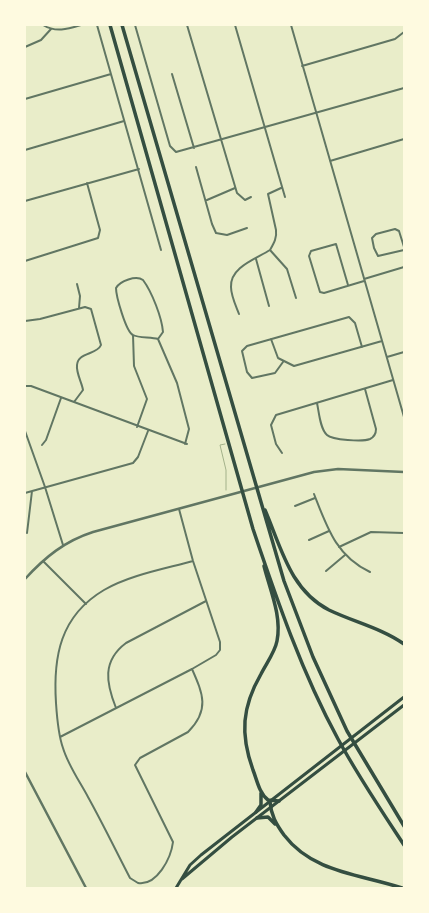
<!DOCTYPE html>
<html>
<head>
<meta charset="utf-8">
<style>
  body { margin:0 }
  #map { position:relative; width:429px; height:913px; overflow:hidden; background:#e9edc9; font-family:Montserrat,sans-serif }
  canvas { display:block }
  .frame { position:absolute; inset:0; border:26px solid #fefae0; pointer-events:none }
</style>
</head>
<body>
<div id="map">
<canvas width="429" height="913"></canvas>
<div class="frame"></div>
</div>
<script>
const c = document.querySelector('canvas').getContext('2d');
c.lineJoin = 'round';
function trace(path, color, width, dash) { c.strokeStyle = color; c.lineWidth = width; c.lineCap = dash ? 'butt' : 'round'; c.setLineDash(dash || []); c.stroke(path); }
trace(new Path2D(`
  M 225,444 L 220,445 L 226,470 L 226,490`), '#a3b18a', 1);
trace(new Path2D(`
  M 43,25 C 56,33 68,29 81,25
  M 97,25 L 161,250
  M 135,25 L 170,146 L 176,152 L 404,88
  M 187,25 L 237,193 L 245,200 L 251,197
  M 235,25 L 285,197
  M 291,25 L 404,417
  M 25,47 L 41,40 L 51,29
  M 302,66 L 395,39 L 404,32
  M 172,74 L 194,148
  M 25,99 L 111,74
  M 25,150 L 124,121
  M 330,161 L 404,139
  M 196,167 L 212,224 L 216,233 L 227,235 L 247,228
  M 207,200 L 235,188
  M 25,201 L 139,169
  M 404,247 L 399,231 L 395,229 L 376,234 L 372,238 L 374,248 L 378,256 L 404,250
  M 270,250 L 287,269 L 296,298
  M 256,259 L 269,306
  M 25,261 L 98,238 L 100,230 L 87,183
  M 364,279 L 404,267
  M 77,284 L 80,296 L 79,308
  M 348,285 L 336,244 L 311,251 L 309,256 L 320,292 L 324,293 L 364,281
  M 239,314 C 236,306 231,296 231,287 C 230,267 256,259 270,250 C 274,243 277,238 276,230 L 268,194 L 281,188
  M 25,321 L 40,319 L 85,307 L 91,309 L 101,345 C 97,355 78,352 77,365 C 76,373 82,383 83,390 L 74,402
  M 133,335 L 134,366 L 147,399 L 137,427
  M 158,339 L 163,332 C 162,318 152,292 143,280 C 136,275 120,281 116,288 C 116,296 126,332 133,335 C 138,338 151,337 158,339 L 177,383 L 189,429 L 185,444
  M 271,339 L 278,358 L 294,366 L 382,341
  M 387,357 L 404,352
  M 283,362 L 275,373 L 252,378 L 247,372 L 242,351 L 247,346 L 349,317 L 355,323 L 362,347
  M 25,386 L 31,386 L 187,444
  M 317,403 C 319,412 320,429 327,435 C 332,440 363,442 370,439 C 374,437 376,433 376,429 L 365,389
  M 25,431 L 45,487 L 63,545
  M 42,445 L 46,440 L 61,398
  M 282,453 L 276,444 L 271,425 L 276,415 L 393,380
  M 25,493 L 133,463 L 138,457 L 148,431
  M 314,494 C 327,527 336,556 370,572
  M 295,506 L 315,498
  M 27,533 L 32,491
  M 309,540 L 329,531
  M 339,547 L 371,532 L 404,533
  M 43,561 L 86,604
  M 326,571 L 345,555
  M 192,669 C 203,694 210,710 188,732 L 140,758 L 135,765 L 173,842 C 171,858 157,886 138,883 L 130,878 C 116,851 103,824 88,797 C 80,782 68,765 63,748 C 58,734 57,718 56,703 C 53,657 60,616 104,590 C 130,575 164,569 193,561
  M 116,708 C 106,683 102,661 126,643 L 206,601
  M 60,737 L 192,669 L 216,655 L 220,650 L 220,642 L 193,561 L 179,509`), '#617663', 2);
trace(new Path2D(`
  M 25,579 C 45,557 65,541 93,532 L 314,472 L 338,469 L 404,472
  M 25,772 L 86,888`), '#617663', 2.5);
trace(new Path2D(`
  M 182,879 L 232,837 L 404,705
  M 176,888 L 190,865 L 201,855 L 404,697`), '#344e41', 3);
trace(new Path2D(`
  M 110,25 L 253,529 C 277,600 302,673 338,739 C 358,776 381,810 404,845
  M 122,25 L 284,581 L 313,657 L 347,731 L 404,826
  M 265,510 C 281,547 290,590 329,610 C 354,622 381,628 404,644
  M 264,566 C 270,590 282,616 277,641 C 275,652 266,664 261,674 C 242,707 240,734 253,770 C 257,780 259,793 268,800 L 279,801
  M 270,802 C 271,815 276,824 284,835 C 313,873 360,874 402,888
  M 256,812 L 261,805 L 261,793
  M 257,818 L 268,817 L 275,824`), '#344e41', 3.5);
</script>
</body>
</html>
